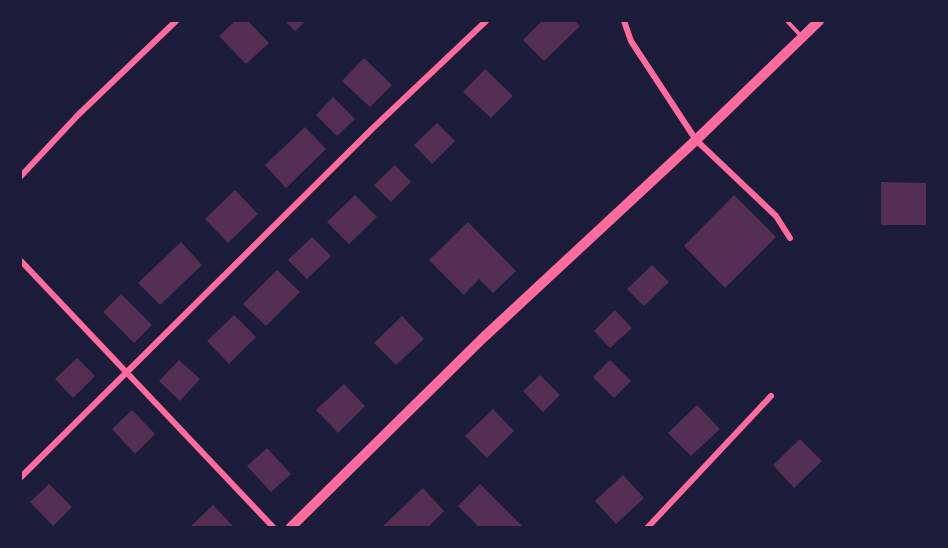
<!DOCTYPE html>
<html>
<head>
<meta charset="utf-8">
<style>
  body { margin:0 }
  #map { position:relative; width:948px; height:548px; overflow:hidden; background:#1b1b3a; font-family:Ubuntu,sans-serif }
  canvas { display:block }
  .frame { position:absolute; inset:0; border:22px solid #1b1b3a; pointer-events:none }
</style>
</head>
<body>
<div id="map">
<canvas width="948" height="548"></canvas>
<div class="frame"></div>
</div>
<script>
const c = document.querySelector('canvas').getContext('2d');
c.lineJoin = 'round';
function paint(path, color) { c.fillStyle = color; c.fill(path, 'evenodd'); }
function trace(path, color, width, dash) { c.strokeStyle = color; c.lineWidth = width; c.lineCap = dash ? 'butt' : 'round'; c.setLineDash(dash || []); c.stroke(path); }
paint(new Path2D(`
  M 235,21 L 248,21 L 269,43 L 246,64 L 219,36 Z
  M 285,21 L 306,21 L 295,31 Z
  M 542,21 L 575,21 L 580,26 L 544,61 L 523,40 Z
  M 364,58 L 392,85 L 370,107 L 342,81 Z
  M 485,69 L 513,96 L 491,118 L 463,92 Z
  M 333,97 L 355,119 L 337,136 L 316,115 Z
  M 437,123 L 455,141 L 432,164 L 414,145 Z
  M 305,127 L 326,149 L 286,188 L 265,165 Z
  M 395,165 L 411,182 L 391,202 L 374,185 Z
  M 881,182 L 927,183 L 927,225 L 881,225 Z
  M 235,190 L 258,214 L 228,243 L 205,219 Z
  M 355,195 L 377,217 L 349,244 L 327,222 Z
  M 734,195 L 776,237 L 725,288 L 684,246 Z
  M 468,222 L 516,271 L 493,293 L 479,279 L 464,295 L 429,260 Z
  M 312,237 L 331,256 L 307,279 L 288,260 Z
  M 181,242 L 202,265 L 160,305 L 138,283 Z
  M 652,265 L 669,282 L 644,306 L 627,289 Z
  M 277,270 L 300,292 L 266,326 L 243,304 Z
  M 121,294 L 152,325 L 134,343 L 103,312 Z
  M 615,310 L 632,328 L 610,348 L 594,331 Z
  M 234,315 L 256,337 L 229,364 L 207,341 Z
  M 402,316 L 424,339 L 396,365 L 374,343 Z
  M 77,358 L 95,376 L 73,398 L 55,379 Z
  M 179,360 L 200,379 L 180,401 L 159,381 Z
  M 610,360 L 631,381 L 614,398 L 593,377 Z
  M 540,375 L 560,395 L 543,412 L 523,391 Z
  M 344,384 L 365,406 L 338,433 L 316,410 Z
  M 697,405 L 720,429 L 691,456 L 668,433 Z
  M 493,409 L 514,431 L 487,458 L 465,436 Z
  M 132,410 L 155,434 L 135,454 L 112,429 Z
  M 800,439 L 822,461 L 794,488 L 773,465 Z
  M 267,448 L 291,474 L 271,492 L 247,466 Z
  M 623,475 L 644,498 L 616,524 L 595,501 Z
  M 49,484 L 72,507 L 53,526 L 30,502 Z
  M 480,484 L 523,527 L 479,527 L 458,506 Z
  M 423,488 L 444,511 L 428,527 L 382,527 Z
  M 213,505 L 234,527 L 190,527 Z`), '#542f53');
trace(new Path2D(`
  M 787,21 L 802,37`), '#ff6b9d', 4);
trace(new Path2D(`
  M 624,21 L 631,41 L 696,140 L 776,216 L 790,238
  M 21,176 L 78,115 L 176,21
  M 21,261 L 273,527
  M 21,477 L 372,129 L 486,21
  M 648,527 L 771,396`), '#ff6b9d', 6);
trace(new Path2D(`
  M 291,527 L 484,337 L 696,140 L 819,21`), '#ff6b9d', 10);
</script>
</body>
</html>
